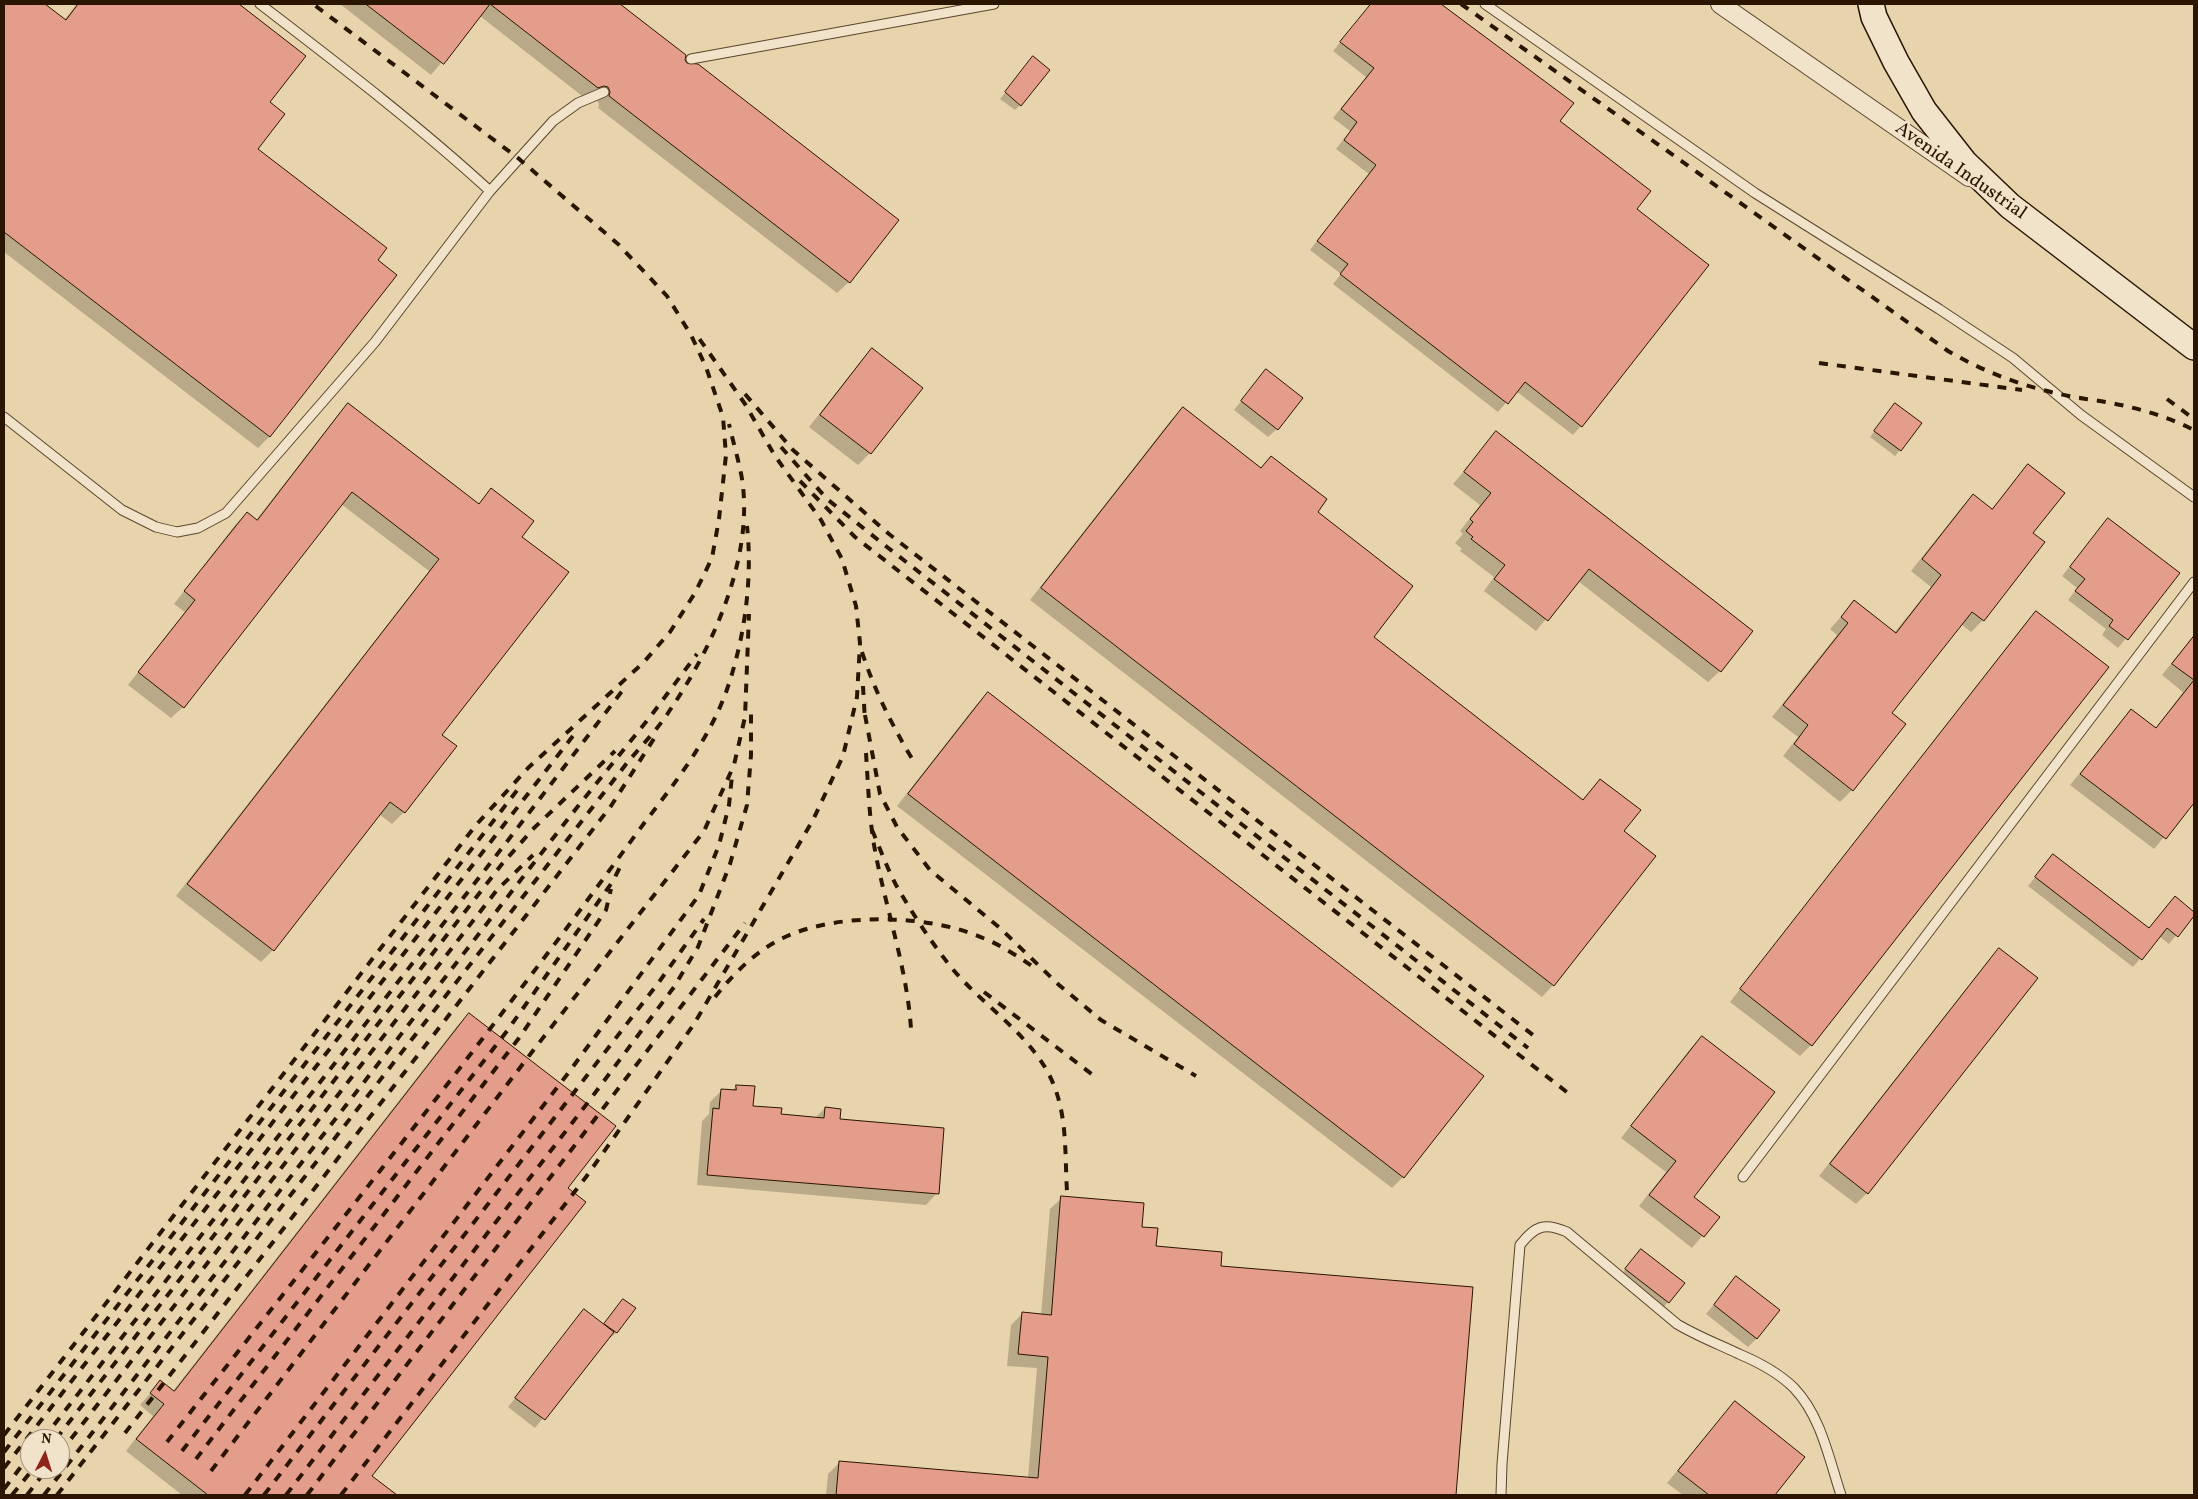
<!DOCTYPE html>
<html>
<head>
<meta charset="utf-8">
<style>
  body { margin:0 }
  #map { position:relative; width:2198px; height:1499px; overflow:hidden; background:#e8d4ac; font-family:Vollkorn,serif }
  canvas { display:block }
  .frame { position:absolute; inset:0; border:5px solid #2a1500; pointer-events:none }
  .north { position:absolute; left:20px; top:1429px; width:50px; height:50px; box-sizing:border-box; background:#f0e3c9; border:1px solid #a19179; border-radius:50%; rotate:5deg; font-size:14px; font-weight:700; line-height:20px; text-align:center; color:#2a1500 }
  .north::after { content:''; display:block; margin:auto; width:18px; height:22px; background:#8f2418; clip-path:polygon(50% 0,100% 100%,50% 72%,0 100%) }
</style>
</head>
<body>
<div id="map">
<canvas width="2198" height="1499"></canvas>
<div class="frame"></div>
<div class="north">N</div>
</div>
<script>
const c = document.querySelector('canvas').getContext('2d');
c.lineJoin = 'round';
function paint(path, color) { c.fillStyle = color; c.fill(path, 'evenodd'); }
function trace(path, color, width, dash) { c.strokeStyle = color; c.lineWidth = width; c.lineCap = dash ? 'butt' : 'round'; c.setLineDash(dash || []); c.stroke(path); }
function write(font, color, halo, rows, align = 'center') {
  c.font = font + ' Vollkorn,serif'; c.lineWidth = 5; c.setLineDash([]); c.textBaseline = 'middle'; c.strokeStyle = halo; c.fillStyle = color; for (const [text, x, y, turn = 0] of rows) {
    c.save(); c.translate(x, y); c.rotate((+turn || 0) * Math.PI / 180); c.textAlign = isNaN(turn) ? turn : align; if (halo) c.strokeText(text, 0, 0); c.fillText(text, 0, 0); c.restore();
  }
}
paint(new Path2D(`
  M 4,4 L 43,4 L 64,20 L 77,4 L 237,4 L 305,56 L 268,102 L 257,149 L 376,260 L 395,275 L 269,437 L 258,448 L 4,252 Z
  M 340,4 L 618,4 L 685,55 L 683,60 L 849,282 L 837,293 L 598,108 L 599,105 L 597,99 L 586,99 L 480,16 L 431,75 Z
  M 1439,4 L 1572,103 L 1558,121 L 1635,209 L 1581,426 L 1573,435 L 1516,391 L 1498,412 L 1333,284 L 1341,274 L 1310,250 L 1369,174 L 1336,149 L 1350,131 L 1333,118 L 1366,77 L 1333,51 L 1371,5 Z
  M 1028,64 L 1020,105 L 1015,110 L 1000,99 Z
  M 872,350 L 921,388 L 870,453 L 858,465 L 809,427 L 861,361 Z
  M 1266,371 L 1277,429 L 1268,437 L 1234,410 Z
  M 348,404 L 478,504 L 492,490 L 520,537 L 440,735 L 455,746 L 404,812 L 392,824 L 379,814 L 273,950 L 261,962 L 176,896 L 429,571 L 341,504 L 183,707 L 171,718 L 128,685 L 185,612 L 174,604 L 235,525 L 247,513 L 256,520 L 337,416 Z
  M 1183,409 L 1260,469 L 1271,458 L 1316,512 L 1372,637 L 1582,800 L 1600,780 L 1622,831 L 1655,856 L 1553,985 L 1542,997 L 1030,600 L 1171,420 Z
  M 1890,411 L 1900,450 L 1895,456 L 1870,437 Z
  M 1496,433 L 1720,671 L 1708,682 L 1578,581 L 1536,631 L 1484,591 L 1494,577 L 1460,551 L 1462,549 L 1455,543 L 1463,534 L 1460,531 L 1480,505 L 1453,484 Z
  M 2028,466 L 2032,533 L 2044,543 L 1983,620 L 1971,632 L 1961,624 L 1890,714 L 1904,724 L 1852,790 L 1840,802 L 1783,756 L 1798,737 L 1772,717 L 1837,635 L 1830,629 L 1854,602 L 1894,633 L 1931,587 L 1911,571 L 1962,507 L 1973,496 L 1991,510 Z
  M 2109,519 L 2178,574 L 2118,648 L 2102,635 L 2106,629 L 2068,600 L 2077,588 L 2062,576 Z
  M 2037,613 L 1811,1045 L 1800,1056 L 1730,1002 L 2025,624 Z
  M 2194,635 L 2194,801 L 2154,849 L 2070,785 L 2131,711 L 2155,729 L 2183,692 L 2162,675 Z
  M 988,693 L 1403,1177 L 1392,1188 L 897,806 L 976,705 Z
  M 2053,855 L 2148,929 L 2175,898 L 2194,914 L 2169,944 L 2159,936 L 2133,967 L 2028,886 Z
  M 1999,950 L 1867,1193 L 1856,1204 L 1819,1176 L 1988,961 Z
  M 469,1014 L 566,1188 L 371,1476 L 395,1495 L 182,1495 L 126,1451 L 153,1416 L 140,1405 L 160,1382 L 173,1391 L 457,1026 Z
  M 1702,1037 L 1692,1197 L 1718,1217 L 1692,1248 L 1639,1206 L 1666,1172 L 1621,1138 L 1691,1048 Z
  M 736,1086 L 752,1107 L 780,1116 L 815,1118 L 825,1108 L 937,1193 L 926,1205 L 697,1185 L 702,1121 L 709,1114 L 710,1102 L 722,1090 L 732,1091 Z
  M 1062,1198 L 1140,1228 L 1155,1247 L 1219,1267 L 1472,1288 L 1454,1495 L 826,1495 L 828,1474 L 840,1462 L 1028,1478 L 1037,1368 L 1007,1366 L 1011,1325 L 1022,1314 L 1041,1315 L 1050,1209 Z
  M 1636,1256 L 1683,1283 L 1663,1308 L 1621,1275 Z
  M 1736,1278 L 1757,1338 L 1748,1347 L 1706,1314 Z
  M 618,1306 L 634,1309 L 616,1333 L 610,1338 L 609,1337 L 535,1428 L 508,1407 L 584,1311 L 603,1326 Z
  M 1735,1402 L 1803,1457 L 1773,1495 L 1683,1495 L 1667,1483 Z`), '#0003');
const building = new Path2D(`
  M 4,4 L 45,4 L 66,20 L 78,4 L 239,4 L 306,56 L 270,102 L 285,114 L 258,149 L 387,248 L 378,260 L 397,275 L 270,437 L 4,232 Z
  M 366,4 L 620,4 L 686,55 L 685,60 L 687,63 L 698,64 L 899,220 L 850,283 L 609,96 L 610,92 L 608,87 L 604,86 L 598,88 L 490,4 L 444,64 Z
  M 1371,4 L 1441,4 L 1574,103 L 1560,121 L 1651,191 L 1637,209 L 1709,265 L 1582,427 L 1525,382 L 1508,404 L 1340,274 L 1348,264 L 1317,241 L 1376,165 L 1344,140 L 1357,122 L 1341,109 L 1374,68 L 1340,42 Z
  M 1033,56 L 1050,70 L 1021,106 L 1005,92 Z
  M 872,348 L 923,388 L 871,454 L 820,415 Z
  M 1266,369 L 1303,398 L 1278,430 L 1241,401 Z
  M 348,403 L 479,504 L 491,488 L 534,521 L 522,537 L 569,572 L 442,735 L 457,746 L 405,813 L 390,802 L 274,951 L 187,884 L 439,559 L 352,492 L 184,708 L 138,672 L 195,600 L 184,591 L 247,512 L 257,520 Z
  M 1895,403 L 1922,423 L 1901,451 L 1874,431 Z
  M 1183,407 L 1261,468 L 1271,456 L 1327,499 L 1318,512 L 1413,586 L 1374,637 L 1583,800 L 1600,779 L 1641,810 L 1624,831 L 1656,856 L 1554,986 L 1041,588 Z
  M 1496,431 L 1753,631 L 1721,672 L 1589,569 L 1548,621 L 1494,579 L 1505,565 L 1471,539 L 1473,537 L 1466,531 L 1473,522 L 1470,519 L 1491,493 L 1464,472 Z
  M 2028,464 L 2065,493 L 2033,533 L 2045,542 L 1984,621 L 1972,612 L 1892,713 L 1906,724 L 1853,791 L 1794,744 L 1808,725 L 1783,705 L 1848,623 L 1841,617 L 1854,600 L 1896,633 L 1941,575 L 1922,559 L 1973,494 L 1992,509 Z
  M 2108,518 L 2180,573 L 2128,640 L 2109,626 L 2113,620 L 2075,591 L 2085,579 L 2070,567 Z
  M 2036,611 L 2109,667 L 1812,1046 L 1740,989 Z
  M 2194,636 L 2194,803 L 2166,839 L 2080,774 L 2131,709 L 2156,728 L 2194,680 L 2172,664 Z
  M 988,692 L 1484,1076 L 1404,1178 L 908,794 Z
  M 2053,854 L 2149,928 L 2175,896 L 2194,912 L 2194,916 L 2178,937 L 2167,928 L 2142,960 L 2035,877 Z
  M 1999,948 L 2038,978 L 1868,1194 L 1830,1164 Z
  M 469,1013 L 616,1126 L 568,1188 L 586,1202 L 372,1476 L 397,1495 L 208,1495 L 136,1439 L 164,1404 L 150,1393 L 160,1380 L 174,1391 Z
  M 1702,1036 L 1775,1092 L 1694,1197 L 1720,1217 L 1704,1237 L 1649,1195 L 1676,1161 L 1631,1126 Z
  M 736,1085 L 755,1086 L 753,1106 L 782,1108 L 781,1114 L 824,1118 L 825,1107 L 841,1109 L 840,1119 L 944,1128 L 939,1194 L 707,1175 L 713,1108 L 719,1109 L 721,1089 L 736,1090 Z
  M 1061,1196 L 1144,1203 L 1142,1227 L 1158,1228 L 1156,1246 L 1222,1252 L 1221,1266 L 1473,1287 L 1456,1495 L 836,1495 L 839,1461 L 1038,1478 L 1048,1357 L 1018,1354 L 1022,1312 L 1051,1315 Z
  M 1641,1249 L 1685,1283 L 1669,1303 L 1625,1269 Z
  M 1736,1276 L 1780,1310 L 1757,1339 L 1714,1305 Z
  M 623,1299 L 636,1308 L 617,1333 L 604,1324 Z
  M 584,1309 L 614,1332 L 545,1420 L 515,1398 Z
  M 1735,1401 L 1805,1457 L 1775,1495 L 1709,1495 L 1678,1471 Z`);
paint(building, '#e49c8b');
trace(building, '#2a1500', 1);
const lane = new Path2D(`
  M 260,4 C 338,64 417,124 490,191 L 553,121 L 578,103 L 604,92
  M 1485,4 L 1755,193 L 1939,309 L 2013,358 L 2081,415 L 2194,497
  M 691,59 L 994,4
  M 4,417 L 122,510 L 156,527 L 177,532 L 198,528 L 226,513 L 375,342 L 490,191
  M 1743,1177 L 2194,582
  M 1501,1495 L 1502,1464 L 1520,1245 C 1535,1226 1544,1222 1567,1232 L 1677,1324 C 1697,1336 1718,1344 1739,1354 C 1758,1362 1779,1373 1794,1388 C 1821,1416 1829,1459 1841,1495`);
const street = new Path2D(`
  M 1720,4 L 1969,177`);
const secondary = new Path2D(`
  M 1871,4 L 1874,17 L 1896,62 L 1924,111 L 1964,162 L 2010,206 L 2194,347`);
trace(lane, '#5a452b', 11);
trace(street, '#5a452b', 20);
trace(secondary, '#2a1500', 28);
trace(lane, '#f0e3c9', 9);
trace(street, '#f0e3c9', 18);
trace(secondary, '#f0e3c9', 25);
trace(new Path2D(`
  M 1461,4 L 1948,351 C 1991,376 2036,391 2086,399
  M 1819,363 L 2022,390
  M 745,394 L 793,450 L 889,534 L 1533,1035
  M 2079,398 C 2119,403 2158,412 2194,430
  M 2167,399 L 2194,419
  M 781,447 L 827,499 L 887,547 L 1528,1048
  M 800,481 L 855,537 L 1568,1093
  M 862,652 C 875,692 893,727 914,762
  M 863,686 L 865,721
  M 865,715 L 880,794 L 897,827 L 930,870 L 1000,928 L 1059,985 L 1101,1020 L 1196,1076
  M 866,753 C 868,783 869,815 874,845 C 885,907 907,967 911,1029
  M 872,830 C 880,848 887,868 896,885 C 912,913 931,942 951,967 C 986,1010 1040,1039 1057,1094 C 1067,1125 1065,1159 1067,1192
  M 984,992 L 1093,1075
  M 715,997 C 734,973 756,951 783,938 C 837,912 929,914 983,938 C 1001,945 1017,956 1032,966
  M 125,1433 L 611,806 L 655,737
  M 4,1435 L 476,825 L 528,768 L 643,663 L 670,632 L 695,593 L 712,558 L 719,519 L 726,455 L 723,417 L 706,367 L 691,335 L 667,296 L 618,244 L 518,158 L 313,4
  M 43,1439 L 509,839 L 626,686
  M 56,1439 L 502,864 L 534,828 L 615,751
  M 167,1442 C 302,1270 438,1099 569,925 C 595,890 620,856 645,822 C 675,783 707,742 725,695 C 744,643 753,581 747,526
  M 182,1451 L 507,1031 L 613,881 L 623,861
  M 4,1452 L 522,784
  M 60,1453 L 497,890 L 533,855
  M 196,1459 L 519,1038 L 606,910 L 611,889
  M 4,1468 L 576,732
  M 211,1471 L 532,1052 L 704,831 L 734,765 L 745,717 L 749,614
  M 4,1489 L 30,1455
  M 12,1495 L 33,1469
  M 27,1495 L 47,1469
  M 44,1495 L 571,815 L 650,717 L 697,654
  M 57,1495 L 627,763 C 641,746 658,729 670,710 C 713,647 754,557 742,479 C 739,461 733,442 729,424
  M 245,1495 L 569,1072 L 699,895 L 719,845 L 729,805 L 732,776
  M 264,1495 L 659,982 L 704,919
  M 286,1495 L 589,1101 L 674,987 L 698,947 L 730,864 L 747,805 L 751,755 L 751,709
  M 307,1495 L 745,923
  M 341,1495 L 586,1177 L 694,1024 L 813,820 L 843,756 L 857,697 L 860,643 L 856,606 L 842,559 L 821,520 L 775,456 L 745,404 L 696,334`), '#2a1500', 4, [9, 9]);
write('19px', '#2a1500', '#f0e3c9', [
  ["Avenida Industrial",1960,172,35]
]);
</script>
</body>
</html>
